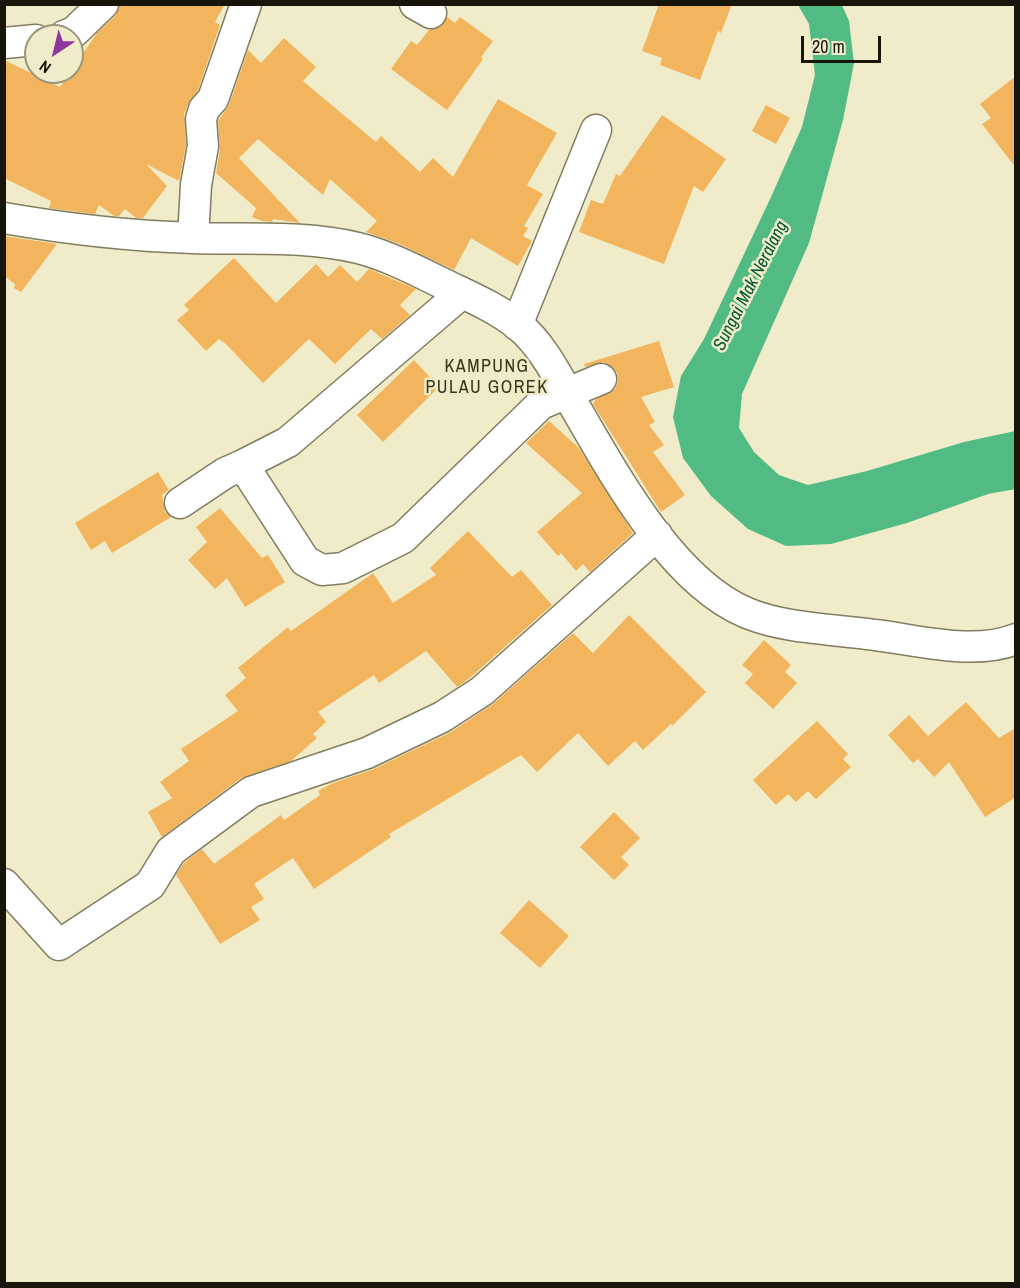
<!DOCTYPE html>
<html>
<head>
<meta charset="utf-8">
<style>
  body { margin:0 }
  #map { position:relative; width:1020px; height:1288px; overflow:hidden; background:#f0ecc9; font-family:"Archivo Narrow",sans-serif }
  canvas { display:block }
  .frame { position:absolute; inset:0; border:6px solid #171509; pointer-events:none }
  .north { position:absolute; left:24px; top:24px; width:60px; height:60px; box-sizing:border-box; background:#f0ecc9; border:2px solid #99967c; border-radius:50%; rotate:215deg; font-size:16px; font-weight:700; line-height:24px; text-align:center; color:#171509 }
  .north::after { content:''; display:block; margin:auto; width:21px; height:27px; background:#90349e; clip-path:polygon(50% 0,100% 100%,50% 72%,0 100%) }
  .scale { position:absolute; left:801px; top:36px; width:80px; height:27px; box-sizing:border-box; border:3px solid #171509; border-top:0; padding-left:8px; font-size:18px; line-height:21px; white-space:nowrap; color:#171509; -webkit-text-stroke:4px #f0ecc9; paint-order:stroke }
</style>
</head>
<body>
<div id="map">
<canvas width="1020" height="1288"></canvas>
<div class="frame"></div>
<div class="north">N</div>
<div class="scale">20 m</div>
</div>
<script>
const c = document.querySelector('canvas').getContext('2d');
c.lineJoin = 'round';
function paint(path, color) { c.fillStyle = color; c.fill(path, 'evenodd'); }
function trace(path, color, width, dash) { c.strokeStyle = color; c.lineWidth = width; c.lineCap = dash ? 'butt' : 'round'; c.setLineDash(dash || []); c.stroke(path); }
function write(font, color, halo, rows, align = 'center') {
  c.font = font + ' "Archivo Narrow",sans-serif'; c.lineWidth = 5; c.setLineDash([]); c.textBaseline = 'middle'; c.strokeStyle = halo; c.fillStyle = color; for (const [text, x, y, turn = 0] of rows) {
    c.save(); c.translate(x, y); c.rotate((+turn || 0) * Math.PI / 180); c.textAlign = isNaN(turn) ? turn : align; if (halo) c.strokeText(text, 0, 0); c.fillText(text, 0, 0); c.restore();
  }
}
paint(new Path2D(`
  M 798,5 L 842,5 L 849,21 L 854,63 L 843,120 L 809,243 L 742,394 L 739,428 L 754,452 L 779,475 L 808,485 L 867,471 L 964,442 L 1015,431 L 1016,489 L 988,494 L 907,523 L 831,544 L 786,546 L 748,529 L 711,496 L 683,458 L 673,417 L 681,376 L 704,339 L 771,197 L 802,127 L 815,75 L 809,24 Z`), '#52bb84');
paint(new Path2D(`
  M 120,4 L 225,4 L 215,22 L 220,25 L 198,90 L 188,104 L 184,114 L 186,145 L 179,181 L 146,164 L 167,186 L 143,218 L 136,218 L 125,209 L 119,216 L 114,216 L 99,205 L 95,214 L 49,208 L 51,201 L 4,178 L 4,60 L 60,87 L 97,33 L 115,16 Z
  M 659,4 L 732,4 L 721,33 L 718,31 L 700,80 L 660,65 L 662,58 L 642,51 Z
  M 447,17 L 455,23 L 460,17 L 493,41 L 481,57 L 483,59 L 447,110 L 391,69 L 411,41 L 417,45 L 429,30 L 440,27 Z
  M 284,38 L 316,67 L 303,81 L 376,142 L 381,136 L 420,172 L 433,158 L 453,177 L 498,99 L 557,133 L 527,185 L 543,194 L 524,226 L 528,228 L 523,236 L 532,241 L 518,266 L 471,238 L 454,270 L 400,244 L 366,232 L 377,221 L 330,179 L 323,195 L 258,139 L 239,158 L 300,223 L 273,219 L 272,222 L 262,221 L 252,217 L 256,208 L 216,173 L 220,149 L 218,121 L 229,105 L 248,50 L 261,63 Z
  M 1016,76 L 1016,168 L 982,124 L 991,118 L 980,104 Z
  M 766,105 L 790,118 L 776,144 L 752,131 Z
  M 662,115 L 726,159 L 703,192 L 694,186 L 664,264 L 579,232 L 591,200 L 603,204 L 616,174 L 620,176 Z
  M 4,236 L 57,244 L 21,292 L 14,288 L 15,284 L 4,276 Z
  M 234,258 L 276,303 L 316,264 L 328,277 L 340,265 L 357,282 L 369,269 L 416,289 L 400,305 L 410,315 L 382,339 L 371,329 L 335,364 L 309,339 L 263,383 L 225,343 L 219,339 L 206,351 L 177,320 L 189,310 L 184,305 Z
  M 659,341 L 674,387 L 641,397 L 655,422 L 649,425 L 664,445 L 653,452 L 685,495 L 661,512 L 593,404 L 595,400 L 615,389 L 618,381 L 617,372 L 604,362 L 585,367 L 584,364 Z
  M 414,360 L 439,387 L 383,442 L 357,415 Z
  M 549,421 L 579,448 L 633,533 L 590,572 L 583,564 L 576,571 L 561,553 L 558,556 L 537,532 L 582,493 L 526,443 Z
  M 158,472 L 169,490 L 162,495 L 165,512 L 171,517 L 112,553 L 105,541 L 91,550 L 75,523 Z
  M 220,508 L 262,558 L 268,555 L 285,582 L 245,607 L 227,578 L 215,589 L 188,560 L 207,542 L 196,527 Z
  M 468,531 L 512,577 L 521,570 L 552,605 L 471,677 L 457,687 L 426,651 L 379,683 L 374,675 L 318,712 L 326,722 L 313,734 L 317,738 L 291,761 L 241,778 L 162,837 L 148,812 L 172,798 L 160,782 L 189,761 L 181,749 L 238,711 L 225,695 L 246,678 L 238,668 L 288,627 L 291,631 L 373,573 L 393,603 L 436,575 L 430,568 Z
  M 629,615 L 706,692 L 672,726 L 671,724 L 643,750 L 635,741 L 608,766 L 578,733 L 537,772 L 521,755 L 389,834 L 391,837 L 314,889 L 293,858 L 254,884 L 264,899 L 251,907 L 260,920 L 220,944 L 176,875 L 184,863 L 202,849 L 214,864 L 281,815 L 284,820 L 320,795 L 318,791 L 333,783 L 374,769 L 451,732 L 493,704 L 573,633 L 593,653 Z
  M 764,640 L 791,665 L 785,672 L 797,683 L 773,709 L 745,683 L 753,674 L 742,665 Z
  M 966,702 L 999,738 L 1016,728 L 1016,797 L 985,817 L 949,762 L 934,777 L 918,759 L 913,763 L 888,735 L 909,715 L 928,736 Z
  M 817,721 L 848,754 L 843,759 L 851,767 L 816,799 L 808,791 L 796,802 L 788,794 L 776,805 L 753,780 Z
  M 614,812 L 640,838 L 621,857 L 629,865 L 614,880 L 580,847 Z
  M 529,900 L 569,936 L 540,968 L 500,933 Z`), '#f2b55d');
const minor = new Path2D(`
  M 415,4 L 431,13
  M 64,36 L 74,32 L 103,4
  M 4,43 L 36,40
  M 4,218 C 67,229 129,236 193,238 C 248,240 304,235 358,248 C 390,256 421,273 450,287 C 473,298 498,309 518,325 C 543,345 559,379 575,407 C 614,474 672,582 747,613 C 786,629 834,629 875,635 C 919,640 973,656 1016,639
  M 193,238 L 196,185 L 203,146 L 201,119 L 204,109 L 213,99 L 246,4
  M 517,325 L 596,130
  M 243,465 L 288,442 L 462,293
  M 180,503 L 225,473 L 243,465 L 305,561 L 322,570 L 343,568 L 403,538 L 541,404 L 601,379
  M 4,884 L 59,945 L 150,885 L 171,851 L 251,792 L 367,753 L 442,717 L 482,691 L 657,535`);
trace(minor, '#817d5e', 33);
trace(minor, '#fff', 30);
write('italic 18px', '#025835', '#f0ecc9', [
  ["Sungai Mak Neralang",751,286,-63]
]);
c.letterSpacing = '1.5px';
write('18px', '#393518', '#f0ecc9', [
  ["KAMPUNG",487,367],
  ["PULAU GOREK",487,388]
]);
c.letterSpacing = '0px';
</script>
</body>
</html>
